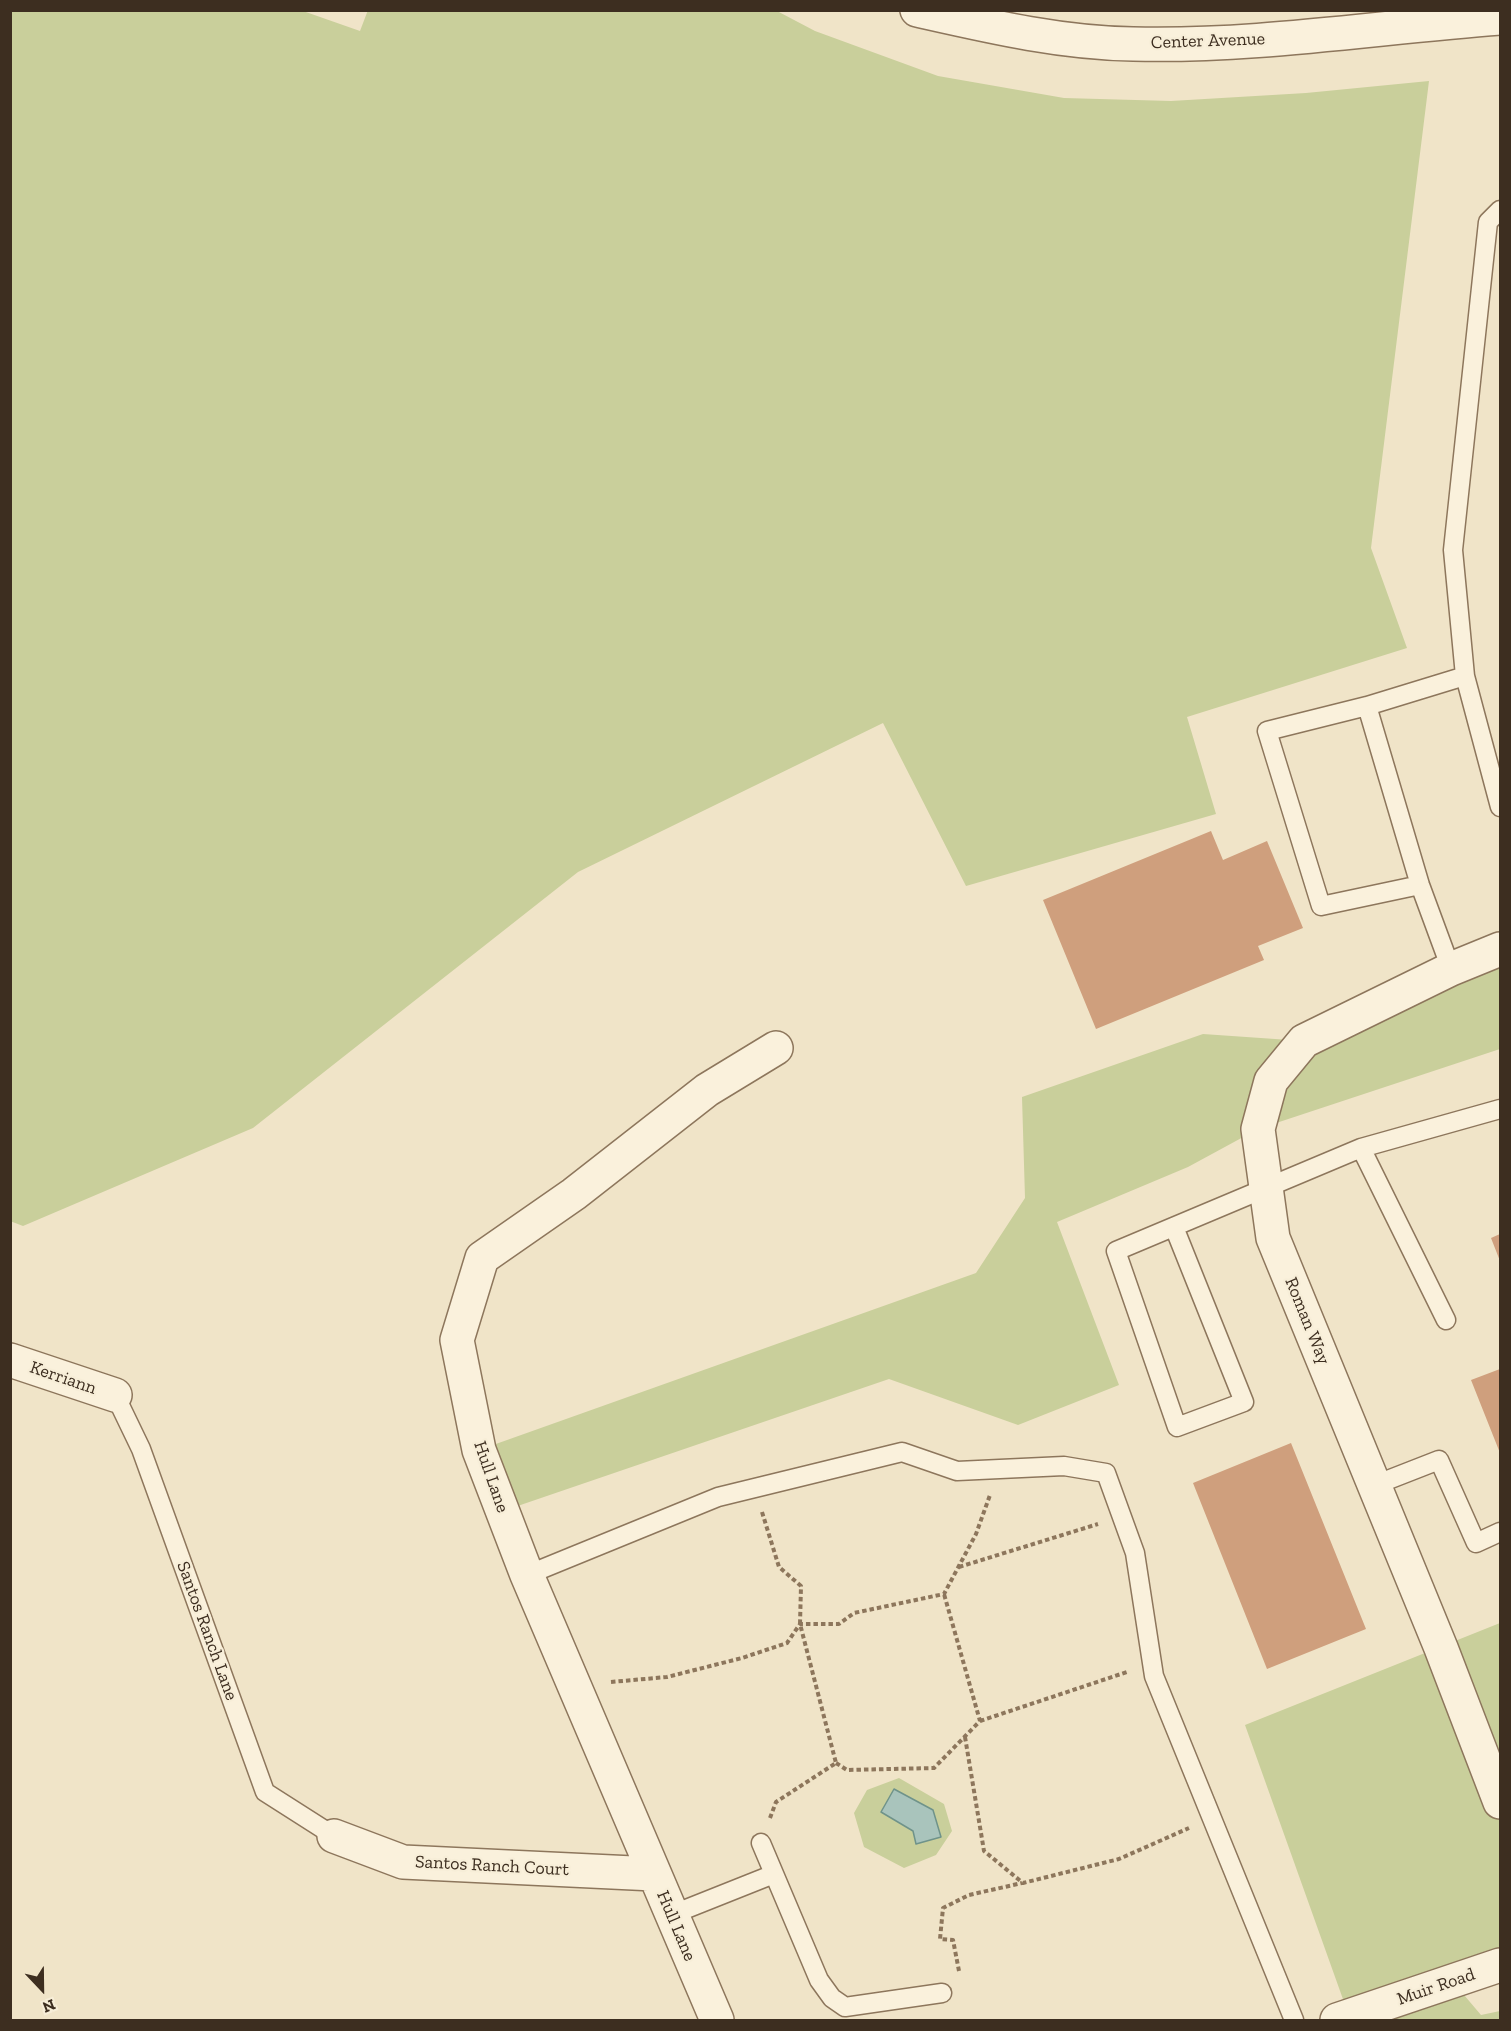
<!DOCTYPE html>
<html>
<head>
<meta charset="utf-8">
<style>
  body { margin:0 }
  #map { position:relative; width:1511px; height:2031px; overflow:hidden; background:#f0e4c8; font-family:"Zilla Slab",serif }
  canvas { display:block }
  .frame { position:absolute; inset:0; border:12px solid #3d2e20; pointer-events:none }
  .north { position:absolute; left:12px; top:1959px; width:60px; height:60px; -webkit-text-stroke:4px #f7eed8; paint-order:stroke; rotate:158deg; font-size:16px; font-weight:700; line-height:24px; text-align:center; color:#3d2e20 }
  .north::after { content:''; display:block; margin:auto; width:21px; height:27px; background:#3d2e20; clip-path:polygon(50% 0,100% 100%,50% 72%,0 100%) }
</style>
</head>
<body>
<div id="map">
<canvas width="1511" height="2031"></canvas>
<div class="frame"></div>
<div class="north">N</div>
</div>
<script>
const c = document.querySelector('canvas').getContext('2d');
c.lineJoin = 'round';
function paint(path, color) { c.fillStyle = color; c.fill(path, 'evenodd'); }
function trace(path, color, width, dash) { c.strokeStyle = color; c.lineWidth = width; c.lineCap = dash ? 'butt' : 'round'; c.setLineDash(dash || []); c.stroke(path); }
function write(font, color, halo, rows, align = 'center') {
  c.font = font + ' "Zilla Slab",serif'; c.lineWidth = 4.5; c.setLineDash([]); c.textBaseline = 'middle'; c.strokeStyle = halo; c.fillStyle = color; for (const [text, x, y, turn = 0] of rows) {
    c.save(); c.translate(x, y); c.rotate((+turn || 0) * Math.PI / 180); c.textAlign = isNaN(turn) ? turn : align; if (halo) c.strokeText(text, 0, 0); c.fillText(text, 0, 0); c.restore();
  }
}
paint(new Path2D(`
  M 368,10 L 777,11 L 815,31 L 938,76 L 1064,98 L 1171,101 L 1306,93 L 1429,81 L 1371,548 L 1407,648 L 1187,717 L 1216,814 L 966,886 L 883,723 L 578,872 L 253,1128 L 23,1226 L 10,1221 L 11,11 L 303,11 L 360,31 Z
  M 1500,949 L 1500,1049 L 1258,1129 L 1188,1167 L 1057,1222 L 1119,1385 L 1018,1425 L 889,1379 L 503,1511 L 479,1450 L 976,1273 L 1025,1198 L 1022,1097 L 1203,1034 L 1304,1041 Z
  M 1500,1623 L 1500,1965 L 1453,1982 L 1481,2015 L 1500,2011 L 1500,2020 L 1337,2020 L 1349,2016 L 1245,1725 Z
  M 899,1778 L 944,1804 L 952,1831 L 936,1855 L 904,1868 L 864,1847 L 854,1813 L 867,1790 Z`), '#c9cf9b');
const water = new Path2D(`
  M 894,1789 L 933,1810 L 941,1837 L 916,1844 L 913,1831 L 881,1812 Z`);
paint(water, '#a9c4bc');
trace(water, '#6f938a', 1.5);
paint(new Path2D(`
  M 1211,831 L 1223,860 L 1267,841 L 1303,928 L 1258,946 L 1264,960 L 1096,1029 L 1043,900 Z
  M 1500,1234 L 1500,1261 L 1491,1238 Z
  M 1500,1369 L 1500,1453 L 1471,1380 Z
  M 1291,1443 L 1366,1629 L 1267,1669 L 1193,1483 Z`), '#cf9f7d');
const service = new Path2D(`
  M 1465,676 L 1500,807
  M 1367,706 L 1267,731 L 1321,906 L 1420,885
  M 1451,969 L 1420,885 L 1367,706 L 1465,676 L 1453,550 L 1488,222 L 1500,210
  M 1361,1148 L 1446,1320
  M 1174,1227 L 1244,1402 L 1177,1427 L 1116,1251 L 1361,1148 L 1500,1109
  M 115,1395 L 141,1449 L 265,1792 L 334,1836
  M 1375,1485 L 1439,1460 L 1476,1543 L 1500,1532
  M 527,1575 L 718,1497 L 902,1452 L 957,1471 L 1064,1466 L 1106,1473 L 1135,1553 L 1154,1676 L 1294,2020
  M 761,1843 L 819,1980 L 832,1998 L 845,2007 L 942,1993
  M 671,1915 L 774,1874`);
const minor = new Path2D(`
  M 1500,949 L 1451,969 L 1304,1041 L 1271,1081 L 1258,1129 L 1273,1238 L 1441,1648 L 1500,1802
  M 10,1360 L 115,1395
  M 334,1836 L 403,1862 L 654,1874
  M 717,2020 L 527,1575 L 479,1450 L 457,1340 L 482,1258 L 574,1194 L 707,1090 L 776,1048`);
const tertiary = new Path2D(`
  M 917,10 C 988,26 1060,43 1133,44 C 1256,47 1378,27 1500,18
  M 1337,2020 L 1500,1965`);
trace(service, '#8d765c', 21);
trace(minor, '#8d765c', 36);
trace(tertiary, '#8d765c', 36);
trace(new Path2D(`
  M 762,1512 L 779,1567 L 801,1586 L 800,1624 L 836,1763 L 776,1802 L 770,1818
  M 959,1567 L 1098,1524
  M 611,1682 L 667,1677 L 742,1658 L 787,1643 L 800,1624 L 839,1624 L 854,1613 L 944,1594 L 976,1534 L 990,1495
  M 980,1721 L 1127,1672
  M 965,1737 L 984,1851 L 1023,1883 L 1119,1859 L 1189,1828
  M 836,1763 L 847,1770 L 934,1768 L 980,1721 L 944,1594
  M 959,1971 L 953,1940 L 940,1939 L 943,1908 L 969,1895 L 1022,1883`), '#8d765c', 4, [4.5, 3]);
trace(service, '#faf1dc', 18);
trace(minor, '#faf1dc', 33);
trace(tertiary, '#faf1dc', 33);
write('18px', '#3d2e20', '#f7eed8', [
  ["Center Avenue",1208,41,-2],
  ["Roman Way",1307,1321,68],
  ["Kerriann",63,1378,19],
  ["Hull Lane",491,1477,71],
  ["Santos Ranch Lane",207,1631,70],
  ["Santos Ranch Court",492,1866,3],
  ["Hull Lane",676,1926,67],
  ["Muir Road",1436,1987,-19]
]);
</script>
</body>
</html>
